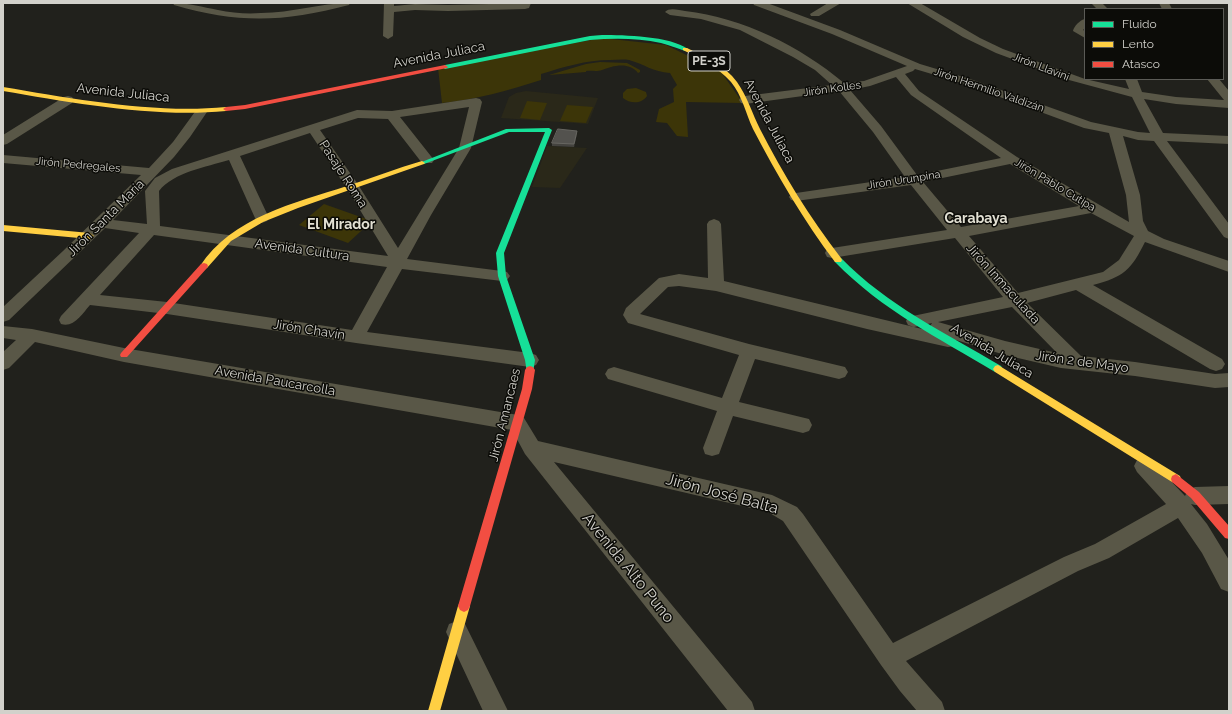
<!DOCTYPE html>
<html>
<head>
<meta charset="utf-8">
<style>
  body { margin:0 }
  #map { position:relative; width:1232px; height:714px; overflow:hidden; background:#21211c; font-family:Raleway,sans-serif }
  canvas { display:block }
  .frame { position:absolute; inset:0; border:4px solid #d2d1cb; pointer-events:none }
  .legend { position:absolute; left:1084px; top:8px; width:140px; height:72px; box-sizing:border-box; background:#0c0c08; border:1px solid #5b5b56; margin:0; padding:5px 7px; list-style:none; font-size:12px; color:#d2d1cb }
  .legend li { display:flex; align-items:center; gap:8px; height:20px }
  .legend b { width:20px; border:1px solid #5b5b56 }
</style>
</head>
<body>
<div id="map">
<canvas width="1232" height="714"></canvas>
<div class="frame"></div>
<ul class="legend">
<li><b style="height:5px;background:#16e098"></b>Fluido</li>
<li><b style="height:5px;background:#ffcf43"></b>Lento</li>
<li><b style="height:5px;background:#f24e42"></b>Atasco</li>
</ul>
</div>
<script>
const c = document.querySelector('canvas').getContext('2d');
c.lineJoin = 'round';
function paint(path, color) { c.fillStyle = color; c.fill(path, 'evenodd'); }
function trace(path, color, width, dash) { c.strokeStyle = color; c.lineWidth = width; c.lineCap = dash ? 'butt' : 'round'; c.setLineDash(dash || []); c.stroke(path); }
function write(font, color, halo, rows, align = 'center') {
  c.font = font + ' Raleway,sans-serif'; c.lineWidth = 3; c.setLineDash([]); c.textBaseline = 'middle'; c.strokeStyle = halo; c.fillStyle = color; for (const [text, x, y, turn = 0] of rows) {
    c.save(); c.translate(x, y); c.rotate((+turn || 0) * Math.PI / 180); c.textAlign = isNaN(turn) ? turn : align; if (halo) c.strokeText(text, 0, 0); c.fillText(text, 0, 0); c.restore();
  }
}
paint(new Path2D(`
  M 526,91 L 598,98 L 588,124 L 501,118 L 509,97 L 516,93 Z
  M 547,146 L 587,148 L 560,188 L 532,187 Z`), '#2a2819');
paint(new Path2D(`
  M 602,38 L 666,45 L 721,72 L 743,103 L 686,102 L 688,137 L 677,136 L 667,123 L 656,122 L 659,109 L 674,102 L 673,89 L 677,85 L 670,73 C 653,72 644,64 629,60 C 623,59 616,60 610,60 C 586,60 564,67 541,74 L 541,80 C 509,90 475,100 442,103 L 438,68 Z
  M 600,62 L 627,63 L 640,70 L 640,72 L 638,73 C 629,61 612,66 602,70 C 596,72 591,70 586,71 L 586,72 L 549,75 L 586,64 Z
  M 636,88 L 646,92 L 647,96 C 642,104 630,104 623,98 L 623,93 L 627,89 Z
  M 527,101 L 547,103 L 540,120 L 520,118 Z
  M 567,105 L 593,107 L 586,123 L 560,121 Z
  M 324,204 L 372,221 L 348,243 L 299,225 Z`), '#3c3508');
paint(new Path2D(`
  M 173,3 C 190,3 202,7 218,10 C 232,13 247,14 261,13 C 292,13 320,3 350,3 L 349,5 C 285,22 238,24 174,5 Z
  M 384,3 L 394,3 L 394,6 L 415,4 L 448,5 L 531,3 L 529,8 L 525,9 L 448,11 L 415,10 L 394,12 L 393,36 L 388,39 L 383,36 Z
  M 753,3 L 767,3 L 840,30 L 920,64 L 970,79 L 1091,122 L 1138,132 L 1150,133 L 1132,97 L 1069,80 L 996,53 L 963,37 L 907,3 L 920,3 L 980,38 L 1003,49 L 1085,79 L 1129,89 L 1125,79 L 1137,79 L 1142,92 L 1176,97 L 1224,100 L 1207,79 L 1219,79 L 1229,91 L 1229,108 L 1176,104 L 1144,99 L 1163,133 L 1229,136 L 1229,144 L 1167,141 L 1229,224 L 1229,239 L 1224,237 L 1154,141 L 1138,140 L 1123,136 L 1140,195 L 1143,221 L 1148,231 L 1164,239 L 1229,261 L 1229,272 L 1145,242 C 1131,270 1124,277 1093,285 L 1222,359 L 1225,364 L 1222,369 L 1216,371 L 1210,369 L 1076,290 L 1027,303 L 1081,356 L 1135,362 L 1215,374 L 1229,373 L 1229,387 L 1215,388 L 1135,376 L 1061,368 L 1005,355 L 956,340 L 954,346 L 948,347 L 867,329 L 716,291 L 679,286 L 668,287 L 640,314 L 749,344 L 845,367 L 848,372 L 845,377 L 839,379 L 755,359 L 739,402 L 809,419 L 812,425 L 809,431 L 803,433 L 733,416 L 719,454 L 712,456 L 705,454 L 703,448 L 717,411 L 608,379 L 605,374 L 608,369 L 614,367 L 722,398 L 739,355 L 628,323 L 623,315 L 626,308 L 659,278 L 679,274 L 708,278 L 707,224 L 709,221 L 714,219 L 719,221 L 721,224 L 724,281 L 914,327 L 908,325 L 906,321 L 908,317 L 1003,297 L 955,238 L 832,258 L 827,257 L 825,253 L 827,249 L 832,248 L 947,230 L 911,185 L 796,201 L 791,200 L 789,197 L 791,194 L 796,193 L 905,177 L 873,132 L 839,91 L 745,104 L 741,103 L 739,100 L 741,97 L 745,96 L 832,85 L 815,70 L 793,57 L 740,30 L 701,19 L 670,15 L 665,12 C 669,7 679,10 685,11 C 743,18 800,46 844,83 L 864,81 L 907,66 L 832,34 L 754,5 ZM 915,69 L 962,83 L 1084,128 L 1109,133 L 1126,195 L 1129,222 L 1017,157 L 919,91 L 905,74 L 913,71 ZM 896,77 L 911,95 L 1001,158 L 917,175 L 881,126 L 850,90 L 870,86 ZM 1010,164 L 1079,206 L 961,227 L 923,182 ZM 1091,213 L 1134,236 L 1119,260 L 1103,272 L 1018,293 L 969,236 ZM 1012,307 L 1057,353 L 1005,341 L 938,322 ZM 932,323 L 929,328 L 930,331 L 914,327 Z
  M 828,3 L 841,3 L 819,16 L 811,16 L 810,14 Z
  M 1091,3 L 1102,3 L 1108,9 L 1097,9 Z
  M 1159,3 L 1169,3 L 1172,9 L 1162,9 Z
  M 1085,19 L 1085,28 L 1083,30 L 1085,31 L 1085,38 L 1073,31 C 1074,26 1080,20 1085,19 Z
  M 68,96 L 72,97 L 74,100 L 72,103 L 7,144 L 3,145 L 3,135 L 64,97 Z
  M 476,98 L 480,99 L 482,102 L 471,148 L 431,215 L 407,259 L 502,271 L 507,272 L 510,276 L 507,280 L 502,281 L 402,269 L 367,332 L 530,353 L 536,355 L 539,360 L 536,365 L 530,367 L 356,343 L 167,314 L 90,305 C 82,314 74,328 61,324 L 59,320 L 61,316 L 139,233 L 105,228 L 9,320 L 3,322 L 3,307 L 63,251 L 141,175 L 3,163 L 3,155 L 149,168 L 173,142 L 197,109 L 205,109 L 207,112 L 190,137 L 174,157 L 113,220 L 147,224 L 145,191 L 155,178 L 172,169 L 357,110 L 392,111 ZM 469,107 L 459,148 L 398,248 L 357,183 L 320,130 L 358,118 L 388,119 L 422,163 L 432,163 L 434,160 L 400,117 ZM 310,133 L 346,187 L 388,256 L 160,226 L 159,191 C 174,172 206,167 229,160 L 255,218 L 257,221 L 262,223 L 267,221 L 269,218 L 240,156 ZM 154,235 L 387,267 L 352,330 L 167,302 L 100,295 Z
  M 3,326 L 32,329 L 124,348 L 518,415 L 524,418 L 538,441 L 772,495 L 797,507 L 803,514 L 893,643 L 1064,557 L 1095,544 L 1166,504 L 1137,472 L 1134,466 L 1137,460 L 1144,457 L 1151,460 L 1185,496 L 1188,490 L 1195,487 L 1229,486 L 1229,504 L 1195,505 L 1191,504 L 1207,524 L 1229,560 L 1229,592 L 1221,589 L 1202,553 L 1178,518 L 1109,558 L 1078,571 L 906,661 L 942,702 L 945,711 L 917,711 L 900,691 L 881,665 L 783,521 L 768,512 L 554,462 L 752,702 L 755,711 L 728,711 L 525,454 L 512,430 L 124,362 L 35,342 L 9,368 L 3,370 L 3,352 L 16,340 L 3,338 Z
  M 457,621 L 465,624 L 508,711 L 483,711 L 446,632 L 449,624 Z`), '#595747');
paint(new Path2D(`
  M 602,35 C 624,35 670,36 688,49 L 685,51 C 677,48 669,45 661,43 C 638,38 614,38 590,40 L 445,69 L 442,67 L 445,65 L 590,36 Z
  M 549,128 L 552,130 L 504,253 L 506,276 L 535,360 L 533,373 L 527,373 L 525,360 L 498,276 L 496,253 L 545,132 L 509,132 L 424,164 L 420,164 L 419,163 L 506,129 Z
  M 838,257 L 841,258 C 888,306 944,332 1001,366 L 1003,369 L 1001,372 L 995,372 C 937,337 883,311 835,262 L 834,260 Z`), '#16e098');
paint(new Path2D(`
  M 683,48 L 687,48 C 704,57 725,65 737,82 C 747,96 752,113 760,129 C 783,174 810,218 841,258 L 842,260 L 841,262 L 835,262 C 804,221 777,175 753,129 C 746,114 742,95 731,82 C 718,67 700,59 683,50 Z
  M 3,87 C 74,99 155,114 226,107 L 229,109 L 226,111 C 155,118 73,103 3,91 Z
  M 422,161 L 425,163 L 424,164 L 298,208 L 263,222 L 231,241 L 207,268 L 204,269 L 200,266 C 232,217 295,203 347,186 C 372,178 397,168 422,161 Z
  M 3,225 L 90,233 L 94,236 L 90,239 L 3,231 Z
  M 998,365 L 1180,476 L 1181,479 L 1180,482 L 1176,484 L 1172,482 L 995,372 L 993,369 L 995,366 Z
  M 464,600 L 468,602 L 470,606 L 440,711 L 428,711 L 458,606 L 460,602 Z`), '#ffcf43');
paint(new Path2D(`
  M 445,65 L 448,67 L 447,68 L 245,109 L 226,111 L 223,109 L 226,107 L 245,105 Z
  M 204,263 L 207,264 L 208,266 L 207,268 L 127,357 L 121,357 L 120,355 L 121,353 L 201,264 Z
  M 530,366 L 533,367 L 535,370 L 532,389 L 470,606 L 468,610 L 464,612 L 460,610 L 458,606 L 522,389 L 525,370 L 527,367 Z
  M 1176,474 L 1199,492 L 1229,526 L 1229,539 L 1225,538 L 1191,498 L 1172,482 L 1171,479 L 1172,476 Z`), '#f24e42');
paint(new Path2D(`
  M 577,134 L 574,147 L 552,146 L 552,143 Z`), '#44433f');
paint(new Path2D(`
  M 577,131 L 577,134 L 574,147 L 574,144 Z`), '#2f2f2a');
const building = new Path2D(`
  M 558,129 L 577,131 L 574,144 L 552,143 Z`);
paint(building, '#53524e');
trace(building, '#676661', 1);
write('11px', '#d2d1cb', '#0c0c08', [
  ["Jirón Llavini",1041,67,21],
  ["Jirón Kolles",832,89,-8],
  ["Jirón Hermilio Valdizán",989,90,19],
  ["Jirón Pedregales",78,165,5],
  ["Jirón Urunpina",904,180,-9],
  ["Jirón Pablo Cutipa",1055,185,31]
]);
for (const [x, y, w] of [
  [709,61,42]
]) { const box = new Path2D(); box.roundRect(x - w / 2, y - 10, w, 20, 3); c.fillStyle = '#0c0c08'; c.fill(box); trace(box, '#d2d1cb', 1); }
write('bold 12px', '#d2d1cb', null, [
  ["PE-3S",709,61]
]);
write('13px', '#d2d1cb', '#0c0c08', [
  ["Avenida Juliaca",439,55,-11],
  ["Avenida Juliaca",123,93,6],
  ["Avenida Juliaca",769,121,62],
  ["Pasaje Roma",343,174,57],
  ["Jirón Santa María",106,218,-45],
  ["Avenida Cultura",302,250,8],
  ["Jirón Inmaculada",1003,284,48],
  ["Jirón Chavín",309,330,9],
  ["Avenida Juliaca",992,351,31],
  ["Jirón 2 de Mayo",1082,362,8],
  ["Avenida Paucarcolla",275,381,10],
  ["Jirón Amancaes",505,415,-76]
]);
write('bold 14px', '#e2e0d3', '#0c0c08', [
  ["Carabaya",976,219],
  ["El Mirador",341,225]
]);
write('16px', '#d2d1cb', '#0c0c08', [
  ["Jirón José Balta",722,494,15],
  ["Avenida Alto Puno",628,568,51]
]);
</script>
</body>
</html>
